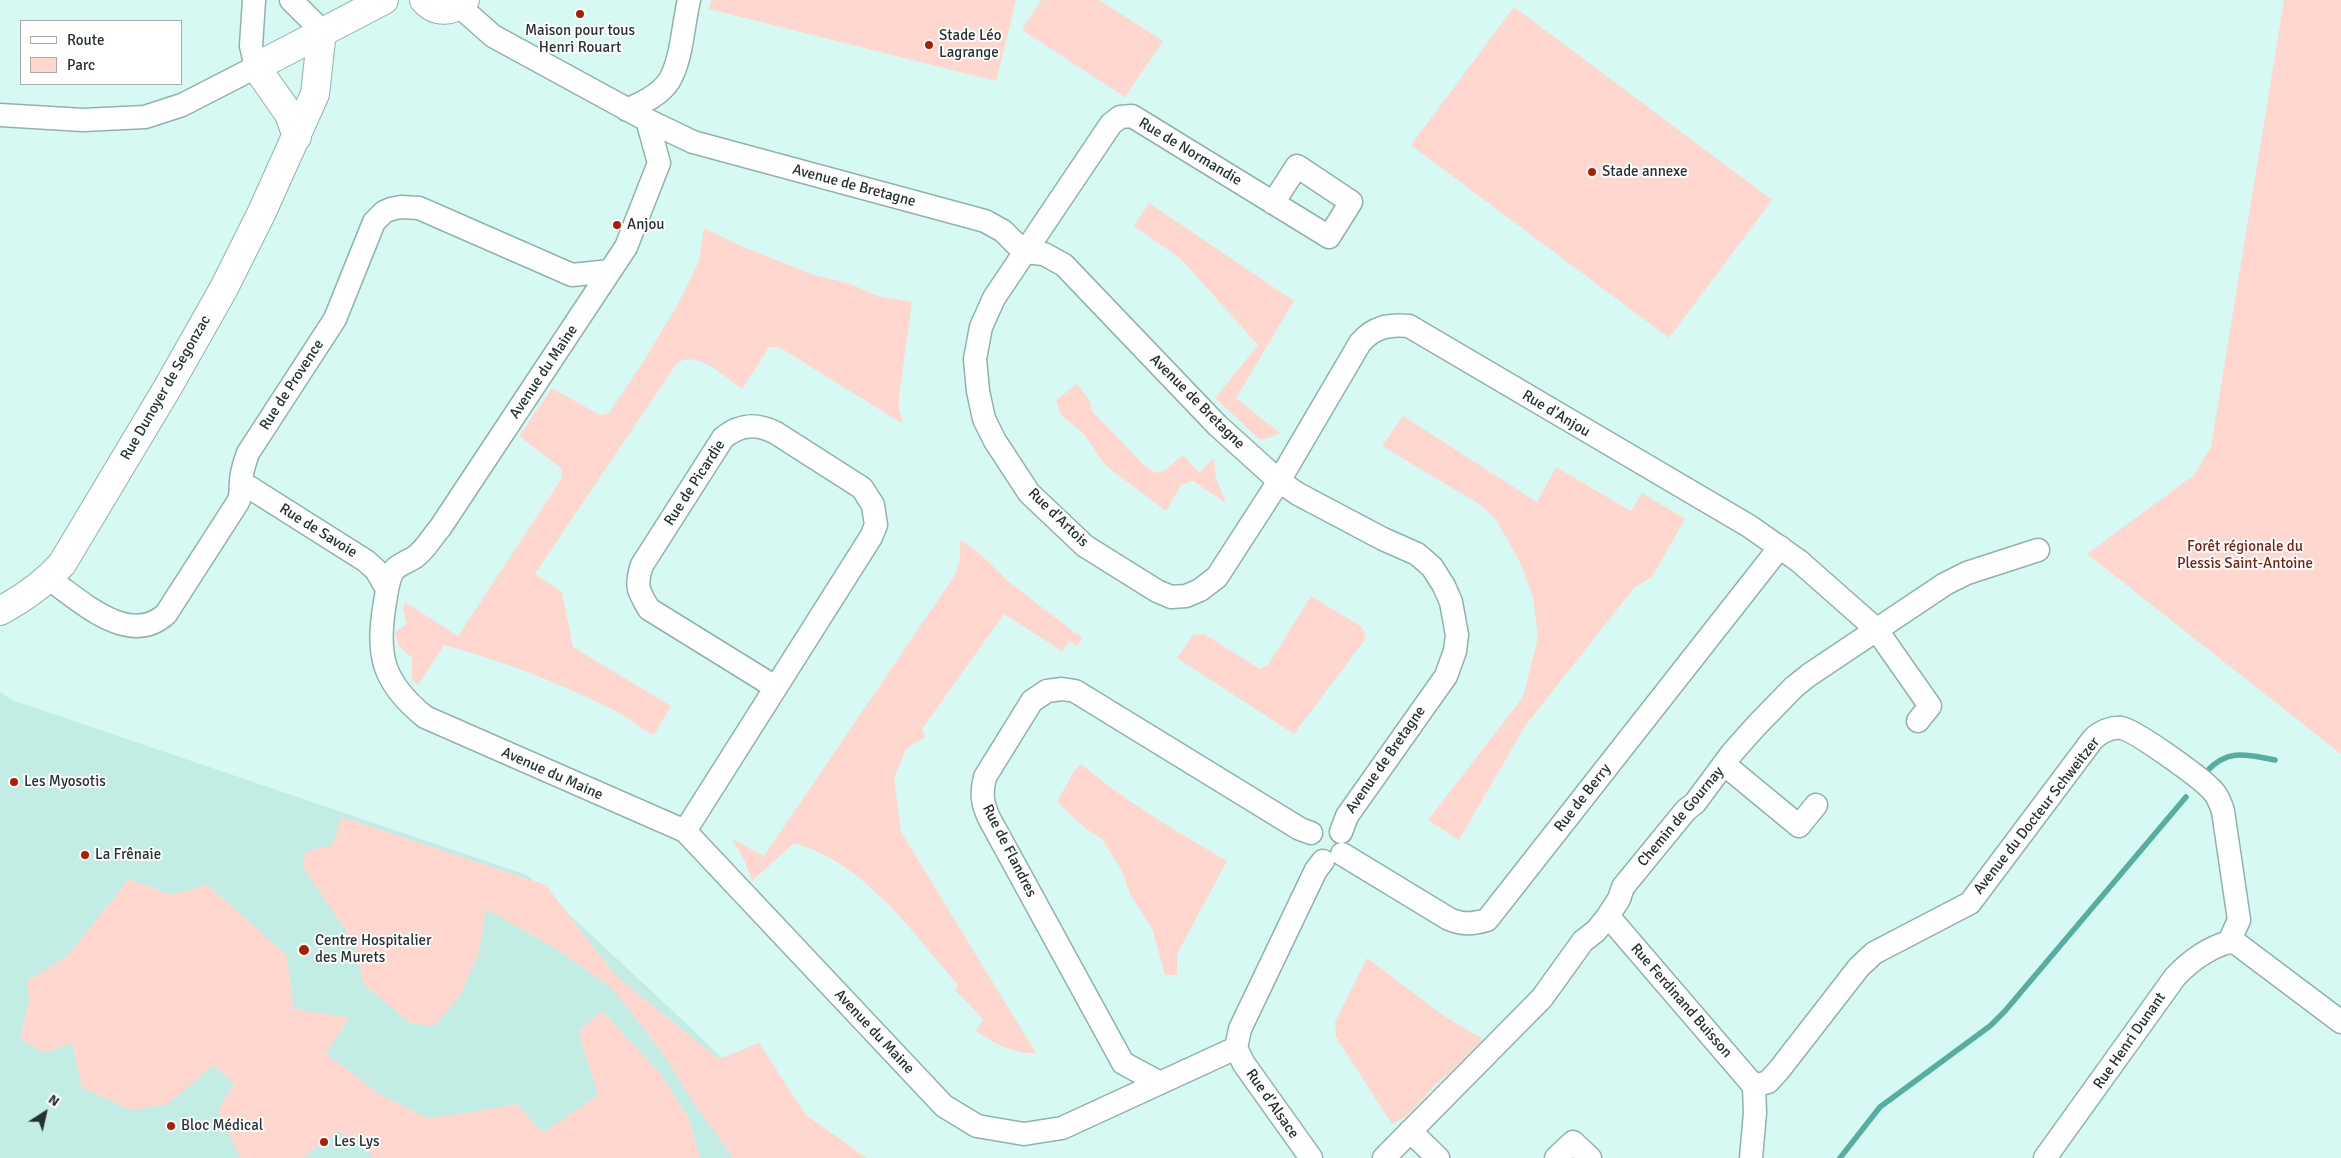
<!DOCTYPE html>
<html>
<head>
<meta charset="utf-8">
<style>
  body { margin:0 }
  #map { position:relative; width:2341px; height:1158px; overflow:hidden; background:#d7f9f3; font-family:Signika,sans-serif }
  canvas { display:block }
  .legend { position:absolute; left:20px; top:20px; width:162px; height:65px; box-sizing:border-box; background:#fff; border:1px solid #a8adac; margin:0; padding:6px 9px; list-style:none; font-size:15px; color:#253230 }
  .legend li { display:flex; align-items:center; gap:10px; height:25px }
  .legend b { width:25px; border:1px solid #a8adac }
  .north { position:absolute; left:20px; top:1088px; width:50px; height:50px; -webkit-text-stroke:4px #fff; paint-order:stroke; rotate:35deg; font-size:14px; font-weight:700; line-height:20px; text-align:center; color:#253230 }
  .north::after { content:''; display:block; margin:auto; width:18px; height:22px; background:#253230; clip-path:polygon(50% 0,100% 100%,50% 72%,0 100%) }
</style>
</head>
<body>
<div id="map">
<canvas width="2341" height="1158"></canvas>
<ul class="legend">
<li><b style="height:6px;background:#fff"></b>Route</li>
<li><b style="height:14px;background:#ffd7ce"></b>Parc</li>
</ul>
<div class="north">N</div>
</div>
<script>
const c = document.querySelector('canvas').getContext('2d');
c.lineJoin = 'round';
function paint(path, color) { c.fillStyle = color; c.fill(path, 'evenodd'); }
function trace(path, color, width, dash) { c.strokeStyle = color; c.lineWidth = width; c.lineCap = dash ? 'butt' : 'round'; c.setLineDash(dash || []); c.stroke(path); }
function write(font, color, halo, rows, align = 'center') {
  c.font = font + ' Signika,sans-serif'; c.lineWidth = 4; c.setLineDash([]); c.textBaseline = 'middle'; c.strokeStyle = halo; c.fillStyle = color; for (const [text, x, y, turn = 0] of rows) {
    c.save(); c.translate(x, y); c.rotate((+turn || 0) * Math.PI / 180); c.textAlign = isNaN(turn) ? turn : align; if (halo) c.strokeText(text, 0, 0); c.fillText(text, 0, 0); c.restore();
  }
}
paint(new Path2D(`
  M 0,692 L 12,700 L 527,875 L 689,1026 L 824,1158 L 0,1158 Z`), '#c2ede5');
paint(new Path2D(`
  M 711,0 L 1016,0 L 996,81 L 709,9 Z
  M 1041,0 L 1099,0 L 1163,41 L 1125,97 L 1022,30 Z
  M 2284,0 L 2341,0 L 2341,754 L 2087,554 L 2194,475 L 2211,447 Z
  M 1514,7 L 1772,200 L 1669,338 L 1411,145 Z
  M 1149,203 L 1294,301 L 1236,398 L 1280,433 L 1269,438 L 1259,439 L 1215,398 L 1258,345 L 1181,259 L 1134,226 Z
  M 704,228 L 743,247 L 817,276 L 848,283 L 878,296 L 912,302 L 899,396 L 899,408 L 903,424 L 779,347 L 769,347 L 742,389 C 724,377 697,348 676,364 L 535,574 L 562,592 L 573,647 L 671,706 L 654,735 C 640,729 629,718 615,711 C 561,683 503,661 444,645 L 418,685 L 412,680 L 412,658 L 398,645 L 395,632 L 407,624 L 403,609 L 405,602 L 458,636 L 562,478 L 561,468 L 519,436 L 552,388 L 600,415 L 609,413 L 644,361 L 679,302 L 699,261 Z
  M 1077,384 L 1089,399 L 1092,411 L 1143,464 L 1156,473 L 1164,471 L 1183,455 L 1199,473 L 1214,458 L 1216,478 L 1226,503 L 1193,481 L 1181,485 L 1166,511 L 1105,465 L 1083,433 L 1061,415 L 1056,400 Z
  M 1403,416 L 1537,502 L 1556,467 L 1631,511 L 1642,493 L 1685,519 L 1652,577 L 1634,588 L 1525,726 L 1459,840 L 1428,820 L 1523,697 L 1538,637 L 1533,597 L 1520,562 L 1495,518 L 1479,504 L 1382,446 Z
  M 960,540 L 976,550 L 1009,582 L 1082,638 L 1078,646 L 1069,641 L 1062,651 L 1004,614 L 922,729 L 925,737 L 906,749 L 894,778 L 901,832 L 1036,1053 C 1014,1054 994,1044 976,1031 L 983,1019 L 955,990 L 958,985 C 912,932 865,863 794,843 L 752,881 L 744,860 L 732,839 L 764,856 L 955,575 L 960,560 Z
  M 1311,596 L 1362,627 L 1366,638 L 1294,734 L 1177,658 L 1193,635 L 1204,634 L 1260,669 L 1268,665 Z
  M 1081,764 C 1126,802 1176,831 1227,861 L 1177,954 L 1177,975 L 1165,975 L 1152,928 L 1131,896 L 1121,869 L 1101,838 L 1086,829 L 1057,802 L 1074,771 Z
  M 342,817 L 546,885 L 616,976 L 719,1059 L 759,1043 L 806,1115 L 867,1158 L 733,1158 L 693,1102 L 659,1048 L 612,988 L 553,947 L 486,909 L 479,952 L 460,996 L 434,1026 L 410,1023 L 363,983 L 355,944 L 303,867 L 305,852 L 332,845 Z
  M 129,879 L 171,895 L 207,885 L 286,954 L 294,1009 L 349,1018 L 326,1054 L 381,1095 L 427,1118 L 473,1112 L 517,1104 L 543,1133 L 598,1095 L 578,1031 L 602,1011 L 660,1073 L 688,1117 L 700,1158 L 373,1158 L 371,1154 L 339,1131 L 302,1158 L 240,1158 L 218,1110 L 234,1084 L 213,1065 L 167,1105 L 131,1110 L 82,1088 L 72,1043 L 43,1053 L 20,1038 L 29,1000 L 27,981 L 67,956 Z
  M 1367,958 L 1444,1016 L 1483,1039 L 1454,1069 L 1438,1082 L 1406,1117 L 1392,1124 L 1336,1037 L 1335,1022 Z`), '#ffd7ce');
trace(new Path2D(`
  M 2207,771 C 2229,748 2247,755 2275,760
  M 1840,1158 L 1880,1107 L 1990,1026 L 2005,1011 L 2186,797`), '#56ada0', 5.5);
const minor = new Path2D(`
  M 291,0 L 322,31
  M 459,6 L 493,36 L 647,120 L 693,142 L 985,221 L 1003,231 L 1024,252 L 1044,254 L 1064,265 L 1217,425 L 1279,481 L 1298,494 L 1383,539 L 1417,554 L 1432,567 L 1444,586 L 1451,602 L 1457,635 L 1455,651 L 1446,676 L 1347,816 L 1341,832
  M 627,110 C 642,103 660,95 669,81 C 682,60 683,24 689,0
  M 0,115 L 83,120 L 145,117 L 182,105 L 256,67 L 251,46 L 254,0
  M 647,120 L 659,163 L 626,247 L 440,528 C 432,537 425,550 415,557 C 409,561 400,564 395,569 C 388,576 387,592 385,602 C 376,655 382,682 425,717 L 685,831 L 944,1106 L 977,1126 L 1024,1134 L 1062,1128 L 1236,1048
  M 1273,203 L 1297,166 L 1351,202 L 1329,237 L 1132,116 L 1120,117 L 1111,124 L 994,298 L 981,327 L 975,359 L 978,391 L 984,419 L 995,441 L 1029,493 L 1085,546 L 1157,591 L 1171,597 L 1186,596 L 1200,590 L 1217,577 L 1279,481 L 1360,343 C 1374,327 1388,324 1409,326 L 1749,526 L 1799,561 L 1876,629 L 1930,706 L 1918,721
  M 241,482 L 366,561 L 376,570 L 387,589
  M 49,579 C 80,600 129,648 166,614 L 238,502 C 242,494 240,490 241,482 C 241,472 245,462 248,453 L 335,319 L 374,222 L 384,212 L 391,209 L 401,207 L 419,208 L 572,275 L 610,271
  M 1725,765 L 1799,826 L 1816,805
  M 685,831 L 871,537 L 876,525 L 873,505 L 862,488 L 776,433 C 756,423 740,424 723,438 L 642,565 C 635,586 638,591 649,609 L 775,687
  M 1342,854 L 1449,919 C 1463,925 1473,924 1487,920 L 1780,547
  M 1608,916 L 1754,1086
  M 2229,942 L 2236,943 L 2341,1022
  M 1236,1048 L 1240,1029 L 1316,870 L 1323,861
  M 1236,1048 L 1244,1064 L 1311,1158
  M 1160,1083 L 1123,1063 L 989,818 C 982,803 981,793 985,777 L 1032,701 L 1047,691 L 1062,689 L 1075,691 L 1300,829 L 1311,833
  M 1754,1086 L 1768,1082 L 1779,1070 L 1859,967 L 1874,953 L 1970,903 L 2093,739 C 2100,732 2111,727 2121,728 C 2135,730 2198,776 2210,788 C 2217,794 2220,802 2223,811 L 2239,920 L 2229,942
  M 1410,1131 L 1438,1158
  M 1384,1158 L 1542,998 L 1583,941 L 1596,931 L 1608,916 L 1619,899 L 1623,887 L 1686,810 L 1695,803 L 1732,753 L 1756,726 L 1794,687 L 1809,675 L 1945,584 L 1967,573 L 2038,550
  M 1556,1158 L 1573,1142 L 1590,1158
  M 1751,1158 L 1755,1113 L 1754,1086
  M 2045,1158 L 2175,977 C 2190,961 2208,948 2229,942`);
const major = new Path2D(`
  M 424,0 C 436,14 453,12 465,0
  M 297,137 L 289,114 L 256,67 L 384,0
  M 0,611 C 24,598 44,584 62,564 L 168,387 L 224,288 L 261,214 L 315,94 L 322,31`);
trace(minor, '#91b2ac', 25);
trace(major, '#91b2ac', 30);
trace(minor, '#fff', 22);
trace(major, '#fff', 28);
for (const [x, y, r, color] of [
  [580,14,5,"#ac1d02"],
  [929,45,5,"#ac1d02"],
  [1592,172,5,"#ac1d02"],
  [617,225,5,"#ac1d02"],
  [14,782,5,"#ac1d02"],
  [85,855,5,"#ac1d02"],
  [304,950,6,"#ac1d02"],
  [171,1126,5,"#ac1d02"],
  [324,1142,5,"#ac1d02"]
]) { const dot = new Path2D(); dot.arc(x, y, r, 0, 2 * Math.PI); c.fillStyle = color; c.fill(dot); trace(dot, '#fff', 2); }
write('15px', '#253230', '#fff', [
  ["Maison pour tous",580,31,"center"],
  ["Henri Rouart",580,48,"center"],
  ["Stade Léo",939,36],
  ["Lagrange",939,53],
  ["Stade annexe",1602,172],
  ["Anjou",627,225],
  ["Les Myosotis",24,782],
  ["La Frênaie",95,855],
  ["Centre Hospitalier",315,941],
  ["des Murets",315,958],
  ["Bloc Médical",181,1126],
  ["Les Lys",334,1142]
], 'left');
write('15px', '#253230', '#fff', [
  ["Rue de Normandie",1190,152,31],
  ["Avenue de Bretagne",854,186,15],
  ["Avenue du Maine",544,372,-56],
  ["Rue de Provence",292,385,-57],
  ["Rue Dunoyer de Segonzac",166,388,-60],
  ["Avenue de Bretagne",1197,402,45],
  ["Rue d'Anjou",1556,414,31],
  ["Rue de Picardie",695,483,-57],
  ["Rue d'Artois",1058,518,44],
  ["Rue de Savoie",318,531,32],
  ["Avenue de Bretagne",1386,760,-55],
  ["Avenue du Maine",552,774,24],
  ["Rue de Berry",1583,798,-52],
  ["Avenue du Docteur Schweitzer",2037,816,-52],
  ["Chemin de Gournay",1681,817,-50],
  ["Rue de Flandres",1009,851,63],
  ["Rue Ferdinand Buisson",1681,1001,49],
  ["Avenue du Maine",874,1032,47],
  ["Rue Henri Dunant",2130,1041,-55],
  ["Rue d'Alsace",1272,1104,55]
]);
write('15px', '#732214', '#fff', [
  ["Forêt régionale du",2245,547],
  ["Plessis Saint-Antoine",2245,564]
]);
</script>
</body>
</html>
